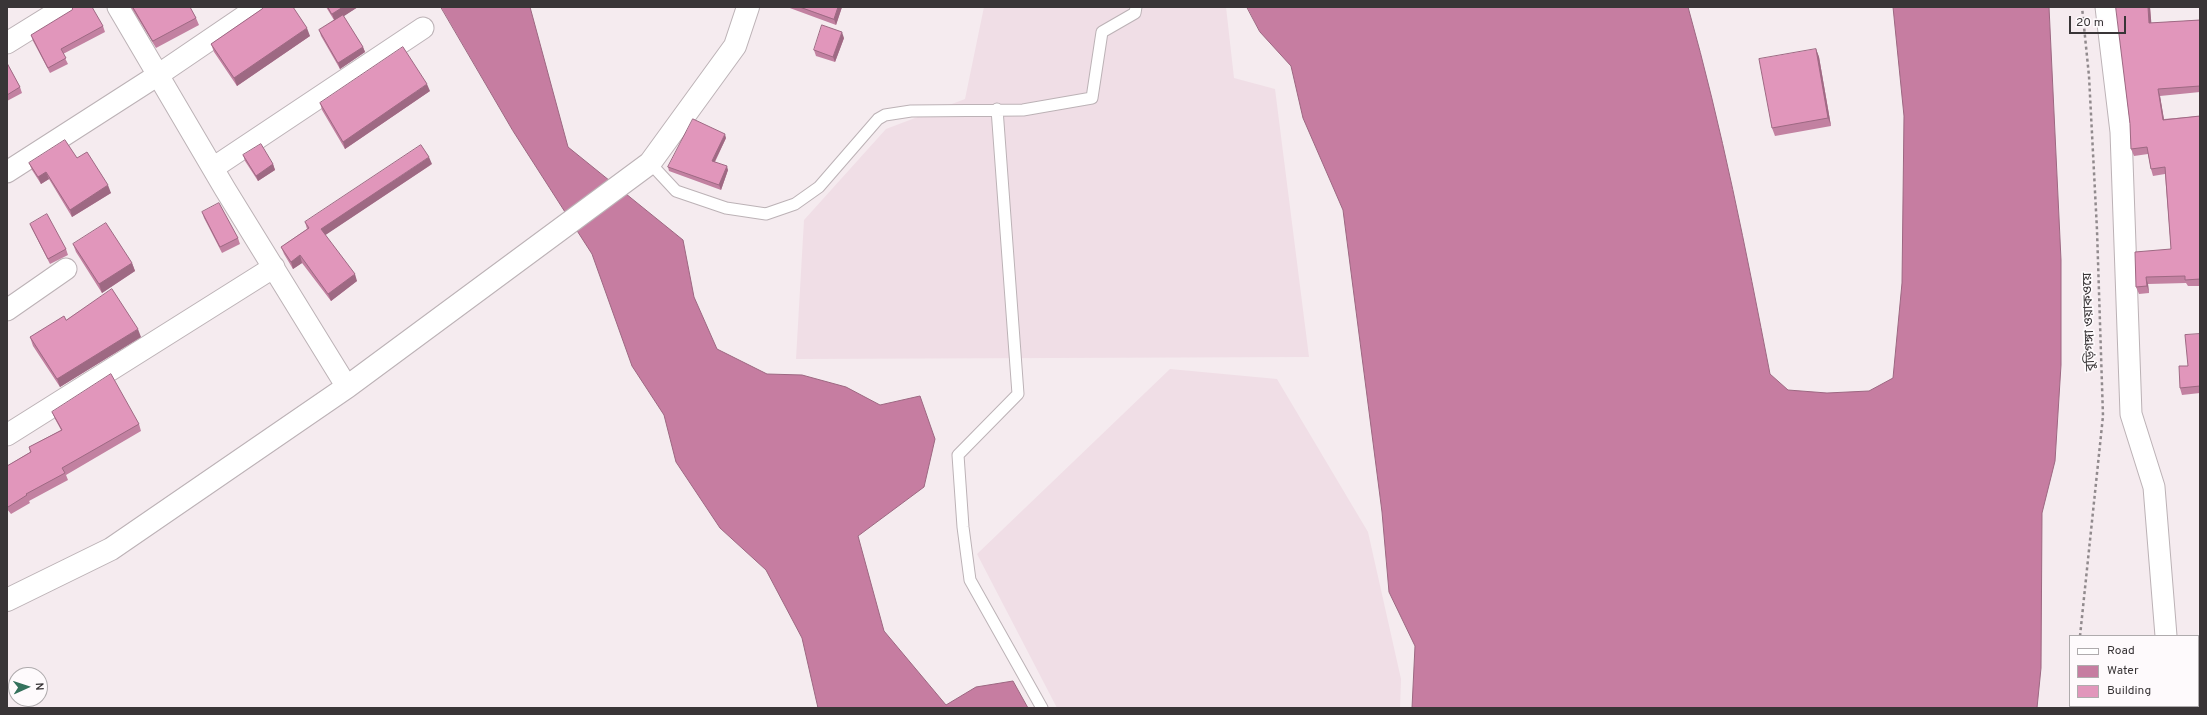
<!DOCTYPE html>
<html>
<head>
<meta charset="utf-8">
<style>
  body { margin:0 }
  #map { position:relative; width:2207px; height:715px; overflow:hidden; background:#f5ebef; font-family:Overpass,sans-serif }
  canvas { display:block }
  .frame { position:absolute; inset:0; border:8px solid #393537; pointer-events:none }
  .legend { position:absolute; left:2069px; top:635px; width:130px; height:72px; box-sizing:border-box; background:#fefafc; border:1px solid #afabad; margin:0; padding:5px 7px; list-style:none; font-size:12px; color:#393537 }
  .legend li { display:flex; align-items:center; gap:8px; height:20px }
  .legend b { width:20px; border:1px solid #afabad }
  .north { position:absolute; left:8px; top:667px; width:40px; height:40px; box-sizing:border-box; background:#fefafc; border:1px solid #afabad; border-radius:50%; rotate:87deg; font-size:11px; font-weight:700; line-height:16px; text-align:center; color:#393537 }
  .north::after { content:''; display:block; margin:auto; width:14px; height:18px; background:#34715c; clip-path:polygon(50% 0,100% 100%,50% 72%,0 100%) }
  .scale { position:absolute; left:2069px; top:16px; width:57px; height:18px; box-sizing:border-box; border:2px solid #393537; border-top:0; padding-left:5px; font-size:12px; line-height:14px; white-space:nowrap; color:#393537; -webkit-text-stroke:3px #fefafc; paint-order:stroke }
</style>
</head>
<body>
<div id="map">
<canvas width="2207" height="715"></canvas>
<div class="frame"></div>
<ul class="legend">
<li><b style="height:5px;background:#fff"></b>Road</li>
<li><b style="height:11px;background:#c67da1"></b>Water</li>
<li><b style="height:11px;background:#e196bb"></b>Building</li>
</ul>
<div class="north">N</div>
<div class="scale">20 m</div>
</div>
<script>
const c = document.querySelector('canvas').getContext('2d');
c.lineJoin = 'round';
function paint(path, color) { c.fillStyle = color; c.fill(path, 'evenodd'); }
function trace(path, color, width, dash) { c.strokeStyle = color; c.lineWidth = width; c.lineCap = dash ? 'butt' : 'round'; c.setLineDash(dash || []); c.stroke(path); }
function write(font, color, halo, rows, align = 'center') {
  c.font = font + ' Overpass,"Noto Sans Bengali",sans-serif'; c.lineWidth = 3.5; c.setLineDash([]); c.textBaseline = 'middle'; c.strokeStyle = halo; c.fillStyle = color; for (const [text, x, y, turn = 0] of rows) {
    c.save(); c.translate(x, y); c.rotate((+turn || 0) * Math.PI / 180); c.textAlign = isNaN(turn) ? turn : align; if (halo) c.strokeText(text, 0, 0); c.fillText(text, 0, 0); c.restore();
  }
}
paint(new Path2D(`
  M 984,7 L 1226,7 L 1234,78 L 1275,89 L 1309,357 L 796,359 L 804,220 L 886,129 L 965,99 Z
  M 1170,369 L 1277,379 L 1368,532 L 1401,679 L 1400,708 L 1057,708 L 977,554 Z`), '#f0dee6');
const water = new Path2D(`
  M 441,7 L 530,7 L 568,147 L 683,240 L 694,297 L 717,349 L 767,374 L 802,375 L 846,387 L 880,405 L 920,396 L 935,439 L 924,487 L 858,536 L 884,631 L 946,705 L 976,687 L 1013,681 L 1028,708 L 818,708 L 802,638 L 766,570 L 720,528 L 676,462 L 664,415 L 632,366 L 592,254 L 513,131 Z
  M 1247,7 L 1688,7 C 1722,128 1746,250 1770,374 L 1788,390 L 1827,393 L 1869,391 L 1893,378 L 1902,283 L 1904,116 L 1893,7 L 2049,7 L 2061,260 L 2061,365 L 2055,461 L 2042,513 L 2041,668 L 2037,708 L 1412,708 L 1415,646 L 1389,592 L 1382,512 L 1343,210 L 1303,118 L 1291,66 L 1260,32 Z`);
paint(water, '#c67da1');
trace(water, '#9c6781', 1);
const lane = new Path2D(`
  M 997,109 L 1018,394 L 958,455 L 963,527 L 970,580 L 1042,708
  M 650,163 L 676,191 L 726,208 L 766,214 L 795,204 L 819,187 L 878,119 L 885,115 L 911,111 L 1023,110 L 1092,98 L 1102,32 L 1135,13 L 1136,7`);
const street = new Path2D(`
  M 118,7 L 225,189 L 347,387
  M 2106,7 L 2121,132 L 2131,414 L 2154,487 L 2166,636
  M 7,43 L 65,7
  M 213,168 L 423,28
  M 7,172 L 158,75 L 258,7
  M 7,310 L 66,269
  M 7,435 L 274,267
  M 2172,706 L 2172,708`);
const secondary = new Path2D(`
  M 7,600 L 111,549 L 347,387 L 650,163 L 735,46 L 748,7`);
trace(lane, '#bcb2b6', 13);
trace(street, '#bcb2b6', 23);
trace(secondary, '#bcb2b6', 24);
trace(new Path2D(`
  M 2080,636 L 2103,416 L 2097,230 L 2089,76 L 2082,7
  M 2074,708 L 2074,706`), '#918a8d', 2.5, [3, 3]);
trace(lane, '#fff', 11);
trace(street, '#fff', 21);
trace(secondary, '#fff', 22);
paint(new Path2D(`
  M 131,7 L 190,7 L 196,18 L 199,25 L 156,48 Z
  M 326,7 L 358,7 L 343,16 L 363,47 L 365,52 L 340,69 L 321,36 L 319,30 L 334,20 Z
  M 787,7 L 842,7 L 836,25 Z
  M 2116,7 L 2150,7 L 2151,23 L 2200,20 L 2200,92 L 2160,96 L 2164,119 L 2200,116 L 2200,286 L 2188,286 L 2186,283 L 2148,284 L 2149,293 L 2139,294 L 2136,287 L 2171,249 L 2165,174 L 2153,176 L 2151,169 L 2148,154 L 2134,156 L 2131,149 L 2130,124 Z
  M 262,9 L 310,36 L 237,86 L 214,52 L 211,44 Z
  M 103,26 L 105,32 L 63,54 L 68,64 L 50,73 L 33,41 L 31,35 Z
  M 844,38 L 835,62 L 816,56 L 814,50 Z
  M 1816,49 L 1819,57 L 1831,126 L 1775,136 L 1772,128 Z
  M 7,63 L 20,87 L 22,93 L 7,101 Z
  M 430,91 L 345,149 L 322,110 L 320,103 Z
  M 726,138 L 715,162 L 728,170 L 721,190 L 669,171 L 668,167 Z
  M 243,155 L 273,164 L 275,170 L 258,181 L 245,161 Z
  M 77,158 L 111,193 L 72,217 L 49,179 L 41,184 L 32,170 L 29,163 Z
  M 432,164 L 325,235 L 357,281 L 331,301 L 302,263 L 293,269 L 284,254 L 281,247 L 307,229 L 305,222 Z
  M 202,212 L 238,238 L 240,244 L 222,253 L 204,218 Z
  M 30,224 L 66,249 L 68,255 L 50,264 L 32,229 Z
  M 73,244 L 132,263 L 135,271 L 102,293 L 76,252 Z
  M 66,320 L 141,337 L 60,387 L 33,346 L 30,337 Z
  M 2200,334 L 2200,393 L 2182,395 L 2180,388 Z
  M 52,412 L 139,424 L 141,431 L 66,475 L 68,480 L 29,501 L 30,503 L 11,514 L 7,509 L 7,466 L 30,452 L 29,447 L 61,430 L 55,419 Z`), '#c281a1');
paint(new Path2D(`
  M 343,7 L 358,7 L 335,22 L 332,14 Z
  M 838,7 L 842,7 L 836,25 L 834,19 Z
  M 2148,7 L 2150,7 L 2152,30 L 2149,23 Z
  M 307,28 L 310,36 L 237,86 L 234,78 Z
  M 842,32 L 844,38 L 835,62 L 833,57 Z
  M 363,47 L 365,52 L 340,69 L 338,63 Z
  M 1816,49 L 1819,57 L 1831,126 L 1828,118 Z
  M 427,84 L 430,91 L 345,149 L 343,142 Z
  M 2158,89 L 2160,96 L 2165,126 L 2163,120 Z
  M 725,134 L 726,138 L 713,165 L 712,161 Z
  M 429,157 L 432,164 L 324,236 L 321,229 Z
  M 273,164 L 275,170 L 258,181 L 256,176 Z
  M 727,166 L 728,170 L 721,190 L 719,185 Z
  M 46,172 L 49,179 L 41,184 L 38,177 Z
  M 108,185 L 111,193 L 72,217 L 70,210 Z
  M 300,255 L 302,263 L 293,269 L 291,262 Z
  M 132,263 L 135,271 L 102,293 L 99,284 Z
  M 355,274 L 357,281 L 331,301 L 328,294 Z
  M 2146,277 L 2148,284 L 2149,293 L 2147,286 Z
  M 138,329 L 141,337 L 60,387 L 57,379 Z`), '#9e6983');
const building = new Path2D(`
  M 73,7 L 92,7 L 103,26 L 61,49 L 66,58 L 48,68 L 31,35 L 72,10 Z
  M 133,7 L 190,7 L 196,18 L 153,41 Z
  M 264,7 L 293,7 L 307,28 L 234,78 L 211,44 L 262,9 Z
  M 328,7 L 343,7 L 332,14 Z
  M 800,7 L 838,7 L 834,19 Z
  M 2116,7 L 2148,7 L 2149,23 L 2200,20 L 2200,86 L 2158,89 L 2163,120 L 2200,116 L 2200,279 L 2185,280 L 2185,276 L 2146,277 L 2147,286 L 2136,287 L 2135,252 L 2171,249 L 2165,167 L 2151,169 L 2147,147 L 2131,149 L 2130,124 Z
  M 343,15 L 363,47 L 338,63 L 319,30 Z
  M 822,25 L 842,32 L 833,57 L 814,50 Z
  M 403,47 L 427,84 L 343,142 L 320,103 Z
  M 1816,49 L 1828,118 L 1772,128 L 1759,59 Z
  M 7,63 L 20,87 L 7,95 Z
  M 693,119 L 725,134 L 712,161 L 727,166 L 719,185 L 668,167 Z
  M 65,140 L 77,158 L 87,152 L 108,185 L 70,210 L 46,172 L 38,177 L 29,163 Z
  M 261,144 L 273,164 L 256,176 L 243,155 Z
  M 421,145 L 429,157 L 321,229 L 355,274 L 328,294 L 300,255 L 291,262 L 281,247 L 309,228 L 305,222 Z
  M 219,203 L 238,238 L 220,247 L 202,212 Z
  M 47,214 L 66,249 L 48,259 L 30,224 Z
  M 106,223 L 132,263 L 99,284 L 73,244 Z
  M 112,289 L 138,329 L 57,379 L 30,337 L 64,316 L 66,320 Z
  M 2200,334 L 2200,386 L 2180,388 L 2179,366 L 2188,366 L 2185,335 Z
  M 111,374 L 139,424 L 62,468 L 65,473 L 26,494 L 27,495 L 8,507 L 7,506 L 7,466 L 31,452 L 29,447 L 62,430 L 52,412 Z
  M 2198,679 L 2200,679 L 2200,708 L 2195,708 L 2195,706 L 2198,706 Z`);
paint(building, '#e196bb');
trace(building, '#9e6983', 1);
write('13px', '#393537', '#fefafc', [
  ["বুড়িগঙ্গা ওয়াকওয়ে",2090,322,-92]
]);
</script>
</body>
</html>
